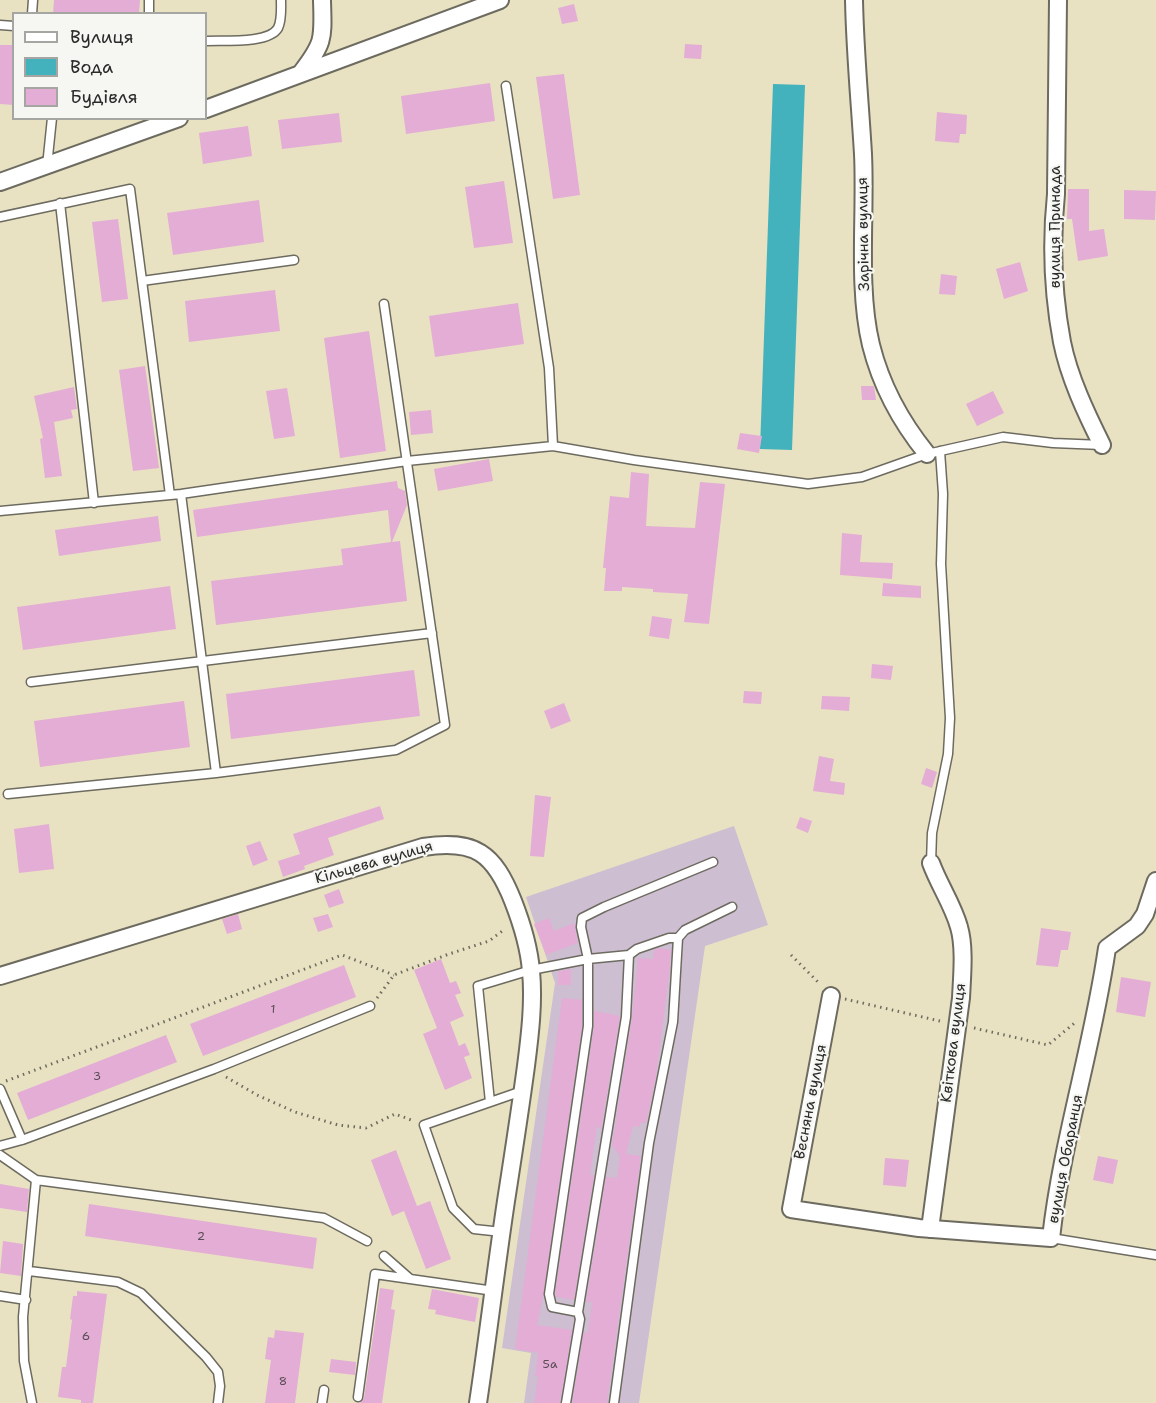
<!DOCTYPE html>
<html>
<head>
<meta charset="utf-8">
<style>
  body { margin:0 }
  #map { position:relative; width:1156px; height:1403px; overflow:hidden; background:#e8e2c2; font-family:"Shantell Sans",sans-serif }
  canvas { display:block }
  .legend { position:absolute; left:12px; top:12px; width:195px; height:108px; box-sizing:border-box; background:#f6f6f2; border:2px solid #a5a5a2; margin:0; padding:8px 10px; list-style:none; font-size:18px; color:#2b2b2b }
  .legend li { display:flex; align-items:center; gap:12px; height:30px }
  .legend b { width:30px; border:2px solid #a5a5a2 }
</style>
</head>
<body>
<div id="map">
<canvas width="1156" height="1403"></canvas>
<ul class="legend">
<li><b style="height:8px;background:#fff"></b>Вулиця</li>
<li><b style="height:16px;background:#43b2bd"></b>Вода</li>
<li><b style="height:16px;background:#e3add5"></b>Будівля</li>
</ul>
</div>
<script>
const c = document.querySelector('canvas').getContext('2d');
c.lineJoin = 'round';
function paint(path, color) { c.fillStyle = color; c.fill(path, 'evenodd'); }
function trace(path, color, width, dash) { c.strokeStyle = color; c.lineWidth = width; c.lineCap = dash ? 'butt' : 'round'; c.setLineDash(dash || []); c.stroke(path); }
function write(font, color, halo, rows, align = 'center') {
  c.font = font + ' "Shantell Sans",sans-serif'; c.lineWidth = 4.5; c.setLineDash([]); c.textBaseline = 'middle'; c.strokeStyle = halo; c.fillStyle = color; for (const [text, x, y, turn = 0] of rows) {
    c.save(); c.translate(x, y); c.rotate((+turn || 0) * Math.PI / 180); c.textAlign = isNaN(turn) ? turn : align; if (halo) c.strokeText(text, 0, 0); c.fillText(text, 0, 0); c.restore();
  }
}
paint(new Path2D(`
  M 734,826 L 768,925 L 705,946 L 639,1403 L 524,1403 L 531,1353 L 502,1348 L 555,983 L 526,897 Z`), '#cdbed2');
paint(new Path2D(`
  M 773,84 L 805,85 L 792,450 L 760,449 Z`), '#43b2bd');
paint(new Path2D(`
  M 54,0 L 140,0 L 139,14 L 53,14 Z
  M 574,4 L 578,21 L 562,24 L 558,8 Z
  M 685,44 L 702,45 L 701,59 L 684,58 Z
  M 0,45 L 14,45 L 14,105 L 0,104 Z
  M 564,74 L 580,195 L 553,199 L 536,77 Z
  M 490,83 L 495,121 L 406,134 L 401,96 Z
  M 937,112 L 967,115 L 966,134 L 960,134 L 959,143 L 935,141 Z
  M 339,113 L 342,142 L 282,149 L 278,120 Z
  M 248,126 L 252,156 L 203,164 L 199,133 Z
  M 504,181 L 513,243 L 474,248 L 465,187 Z
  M 1068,189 L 1089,189 L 1089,231 L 1104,229 L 1108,256 L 1078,261 L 1072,219 L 1067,219 Z
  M 1124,190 L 1156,191 L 1155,220 L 1124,219 Z
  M 259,200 L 264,242 L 173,255 L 167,213 Z
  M 118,219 L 128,299 L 102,302 L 92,222 Z
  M 1020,262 L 1028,291 L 1004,299 L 996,269 Z
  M 941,274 L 957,276 L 955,295 L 939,294 Z
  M 275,290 L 280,331 L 189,342 L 185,301 Z
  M 518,303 L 524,344 L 435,357 L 429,316 Z
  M 369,331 L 386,451 L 340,458 L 324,338 Z
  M 145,366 L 159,468 L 133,471 L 119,370 Z
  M 861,386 L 874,386 L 876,400 L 862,400 Z
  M 74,387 L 77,409 L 71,410 L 73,418 L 54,422 L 62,476 L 45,478 L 40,439 L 43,438 L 34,396 Z
  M 287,388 L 295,436 L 274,439 L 266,391 Z
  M 993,391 L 1004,413 L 977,426 L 966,404 Z
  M 431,410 L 433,433 L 411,435 L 409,412 Z
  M 740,433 L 762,436 L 759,453 L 737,449 Z
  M 489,459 L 493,481 L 438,491 L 434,469 Z
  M 631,472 L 649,474 L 646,526 L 695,528 L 700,482 L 725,484 L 709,624 L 684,622 L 688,594 L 653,592 L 653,589 L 622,587 L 622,591 L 604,591 L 606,568 L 603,568 L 610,496 L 629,498 Z
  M 397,481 L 398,488 L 405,491 L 407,505 L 392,542 L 400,541 L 407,601 L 216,625 L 211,581 L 343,565 L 341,549 L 391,542 L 388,510 L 197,537 L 193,510 Z
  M 158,516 L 161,541 L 59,556 L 55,530 Z
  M 842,533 L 862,535 L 860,562 L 893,563 L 892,579 L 840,575 Z
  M 883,583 L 921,586 L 921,598 L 882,596 Z
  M 170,586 L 176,629 L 23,650 L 17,607 Z
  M 652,616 L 672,619 L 669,639 L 649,636 Z
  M 872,664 L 893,666 L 891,680 L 871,678 Z
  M 414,670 L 420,716 L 231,739 L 226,694 Z
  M 744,691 L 762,692 L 761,704 L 743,703 Z
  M 822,696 L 850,697 L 849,711 L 821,709 Z
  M 184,701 L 190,747 L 40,767 L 34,721 Z
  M 564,703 L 571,721 L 551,729 L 544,711 Z
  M 819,756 L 834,759 L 830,781 L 845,783 L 844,795 L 813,791 Z
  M 926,768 L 937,772 L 932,788 L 921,784 Z
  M 535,795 L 551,797 L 544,857 L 530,856 Z
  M 380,806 L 384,819 L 328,838 L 334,855 L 304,866 L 305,869 L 283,877 L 278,861 L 300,854 L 293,834 Z
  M 800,817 L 812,821 L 808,833 L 796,828 Z
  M 49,824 L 54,869 L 19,873 L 14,829 Z
  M 260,841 L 268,860 L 253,866 L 246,846 Z
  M 339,889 L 344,903 L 329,908 L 324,895 Z
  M 238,914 L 242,929 L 227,934 L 222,919 Z
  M 328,914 L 333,927 L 318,932 L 313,918 Z
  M 549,918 L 554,931 L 574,923 L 578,943 L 546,955 L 534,924 Z
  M 1041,928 L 1071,932 L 1068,950 L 1061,950 L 1058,967 L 1036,965 Z
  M 659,948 L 671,950 L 669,975 L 656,1077 L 646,1123 L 640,1123 L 640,1127 L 633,1126 L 626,1154 L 641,1156 L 607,1403 L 572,1403 L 584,1332 L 588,1333 L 592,1302 L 586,1302 L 606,1177 L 617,1178 L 620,1156 L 612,1145 L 632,1018 L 638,958 L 653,959 L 654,950 Z
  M 441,959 L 450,983 L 456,981 L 461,993 L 455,995 L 464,1016 L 450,1022 L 459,1046 L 465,1043 L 470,1055 L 464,1057 L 472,1078 L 445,1090 L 423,1034 L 437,1028 L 414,970 Z
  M 344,965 L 356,997 L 203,1056 L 190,1024 Z
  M 571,969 L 571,985 L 558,985 L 558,971 Z
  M 1121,977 L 1151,982 L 1145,1017 L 1116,1012 Z
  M 562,998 L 582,1000 L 582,1026 L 543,1297 L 537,1325 L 572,1330 L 560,1403 L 534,1403 L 538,1376 L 535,1376 L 538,1353 L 515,1349 Z
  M 594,1011 L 620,1016 L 601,1130 L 597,1125 L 590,1175 L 594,1175 L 574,1300 L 556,1297 L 555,1294 L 594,1027 Z
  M 166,1035 L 177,1062 L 28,1120 L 17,1093 Z
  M 396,1150 L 417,1206 L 430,1201 L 451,1259 L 426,1269 L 404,1211 L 392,1216 L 371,1160 Z
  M 1098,1156 L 1118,1160 L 1113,1184 L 1093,1180 Z
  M 885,1158 L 909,1160 L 906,1187 L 883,1185 Z
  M 0,1184 L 29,1189 L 27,1212 L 0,1208 Z
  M 89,1204 L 317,1238 L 313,1269 L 85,1236 Z
  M 3,1241 L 23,1244 L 21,1276 L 0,1273 Z
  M 380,1288 L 394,1290 L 391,1309 L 395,1310 L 382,1403 L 360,1403 L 364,1398 Z
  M 432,1289 L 479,1298 L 475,1322 L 435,1314 L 436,1310 L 428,1309 Z
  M 77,1291 L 107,1294 L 93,1403 L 81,1403 L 81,1400 L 58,1397 L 62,1367 L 66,1367 L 72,1320 L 70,1319 L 73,1296 L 77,1296 Z
  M 275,1330 L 304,1333 L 295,1403 L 265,1403 L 271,1360 L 265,1359 L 268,1337 L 274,1338 Z
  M 331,1359 L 356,1362 L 355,1375 L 329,1372 Z`), '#e3add5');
const lane = new Path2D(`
  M 32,14 L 33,0
  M 149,14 L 149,0
  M 0,25 L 14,26
  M 206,41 C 223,40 269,44 278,28 C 282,20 281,9 281,0
  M 506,86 L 549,368 L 553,446
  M 47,166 L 52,118
  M 60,203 L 94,503
  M 0,217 L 130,189 L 170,495
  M 142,281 L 294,260
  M 181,494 L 216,773
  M 0,511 L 181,494 L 407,461 L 553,446 L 634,460 L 808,484 L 862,477 L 927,454 L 1003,437 L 1053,443 L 1102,445
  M 31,682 L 432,633
  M 8,794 L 216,773 L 396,750 L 445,725 L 384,304
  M 931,863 L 932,833 L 948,754 L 950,718 L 941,564 L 943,494 L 940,451
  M 0,1089 L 22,1140
  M 490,1102 L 478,986 L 531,970 L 588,959 L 629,955 L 637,949 L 669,938 L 678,938
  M 0,1146 L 22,1140 L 214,1069 L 370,1006
  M 0,1155 L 36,1180 L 324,1218 L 367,1241
  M 502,1232 L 474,1229 L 453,1208 L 424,1125 L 522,1091
  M 1051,1238 L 1156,1255
  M 384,1256 L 409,1278
  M 29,1271 L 118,1282 L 141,1293 L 206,1357 L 218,1372 L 220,1386 L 218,1403
  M 0,1296 L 26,1300
  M 578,1312 L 552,1307 L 549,1294 L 588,1026 L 588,959 L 581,927 L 582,918 L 604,907 L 713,862
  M 358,1397 L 375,1274 L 494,1291
  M 32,1403 L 24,1361 L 23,1317 L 36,1180
  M 322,1403 L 324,1390
  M 566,1403 L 580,1319 L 578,1312 L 626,1017 L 629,955
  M 614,1403 L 649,1143 L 673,1022 L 678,938 L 685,930 L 732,907`);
const street = new Path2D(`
  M 854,0 C 855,52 860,103 863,154 C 866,215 857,287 871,345 C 881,385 901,422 927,454
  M 1058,0 L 1056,194 C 1051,242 1053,294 1062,342 C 1069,377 1086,413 1102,445
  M 301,73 C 325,42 323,38 322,0
  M 206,109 L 500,0
  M 0,182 L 179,118
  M 0,976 L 423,847 C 475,839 494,853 513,901 C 522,924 529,946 531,971 C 534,1002 530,1035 526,1066 C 520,1111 513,1156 506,1201 C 496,1268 488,1336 478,1403
  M 831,996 L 791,1209 L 919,1228 L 1051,1238 C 1062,1140 1093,1046 1107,948 L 1137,926 L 1145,914 L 1156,881
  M 930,1229 L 961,998 C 962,977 965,947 959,927 C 953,905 939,885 931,863`);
trace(lane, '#6d6b60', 11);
trace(street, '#6d6b60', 20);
trace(new Path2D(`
  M 791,955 L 820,984
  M 377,998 L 394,975 L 449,954 L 489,941 L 505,929
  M 845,999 L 944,1022
  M 974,1028 L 1048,1045 L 1077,1021
  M 226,1077 L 257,1095 L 295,1112 L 338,1125 L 366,1128 L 395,1114 L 414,1121
  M 6,1081 L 342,955 L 394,975`), '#6d6b60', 3, [1.5, 4.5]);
trace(lane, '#fff', 8);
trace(street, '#fff', 16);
write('12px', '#594c56', null, [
  ["1",273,1010],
  ["3",97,1077],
  ["2",201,1237],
  ["6",86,1337],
  ["5а",550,1365],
  ["8",283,1382]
]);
write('15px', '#2b2b2b', '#f6f6f2', [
  ["вулиця Принада",1056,227,-90],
  ["Зарічна вулиця",864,234,-91],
  ["Кільцева вулиця",374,863,-16],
  ["Квіткова вулиця",954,1043,-83],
  ["Весняна вулиця",811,1102,-79],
  ["вулиця Обаранця",1066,1159,-79]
]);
</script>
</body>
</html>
